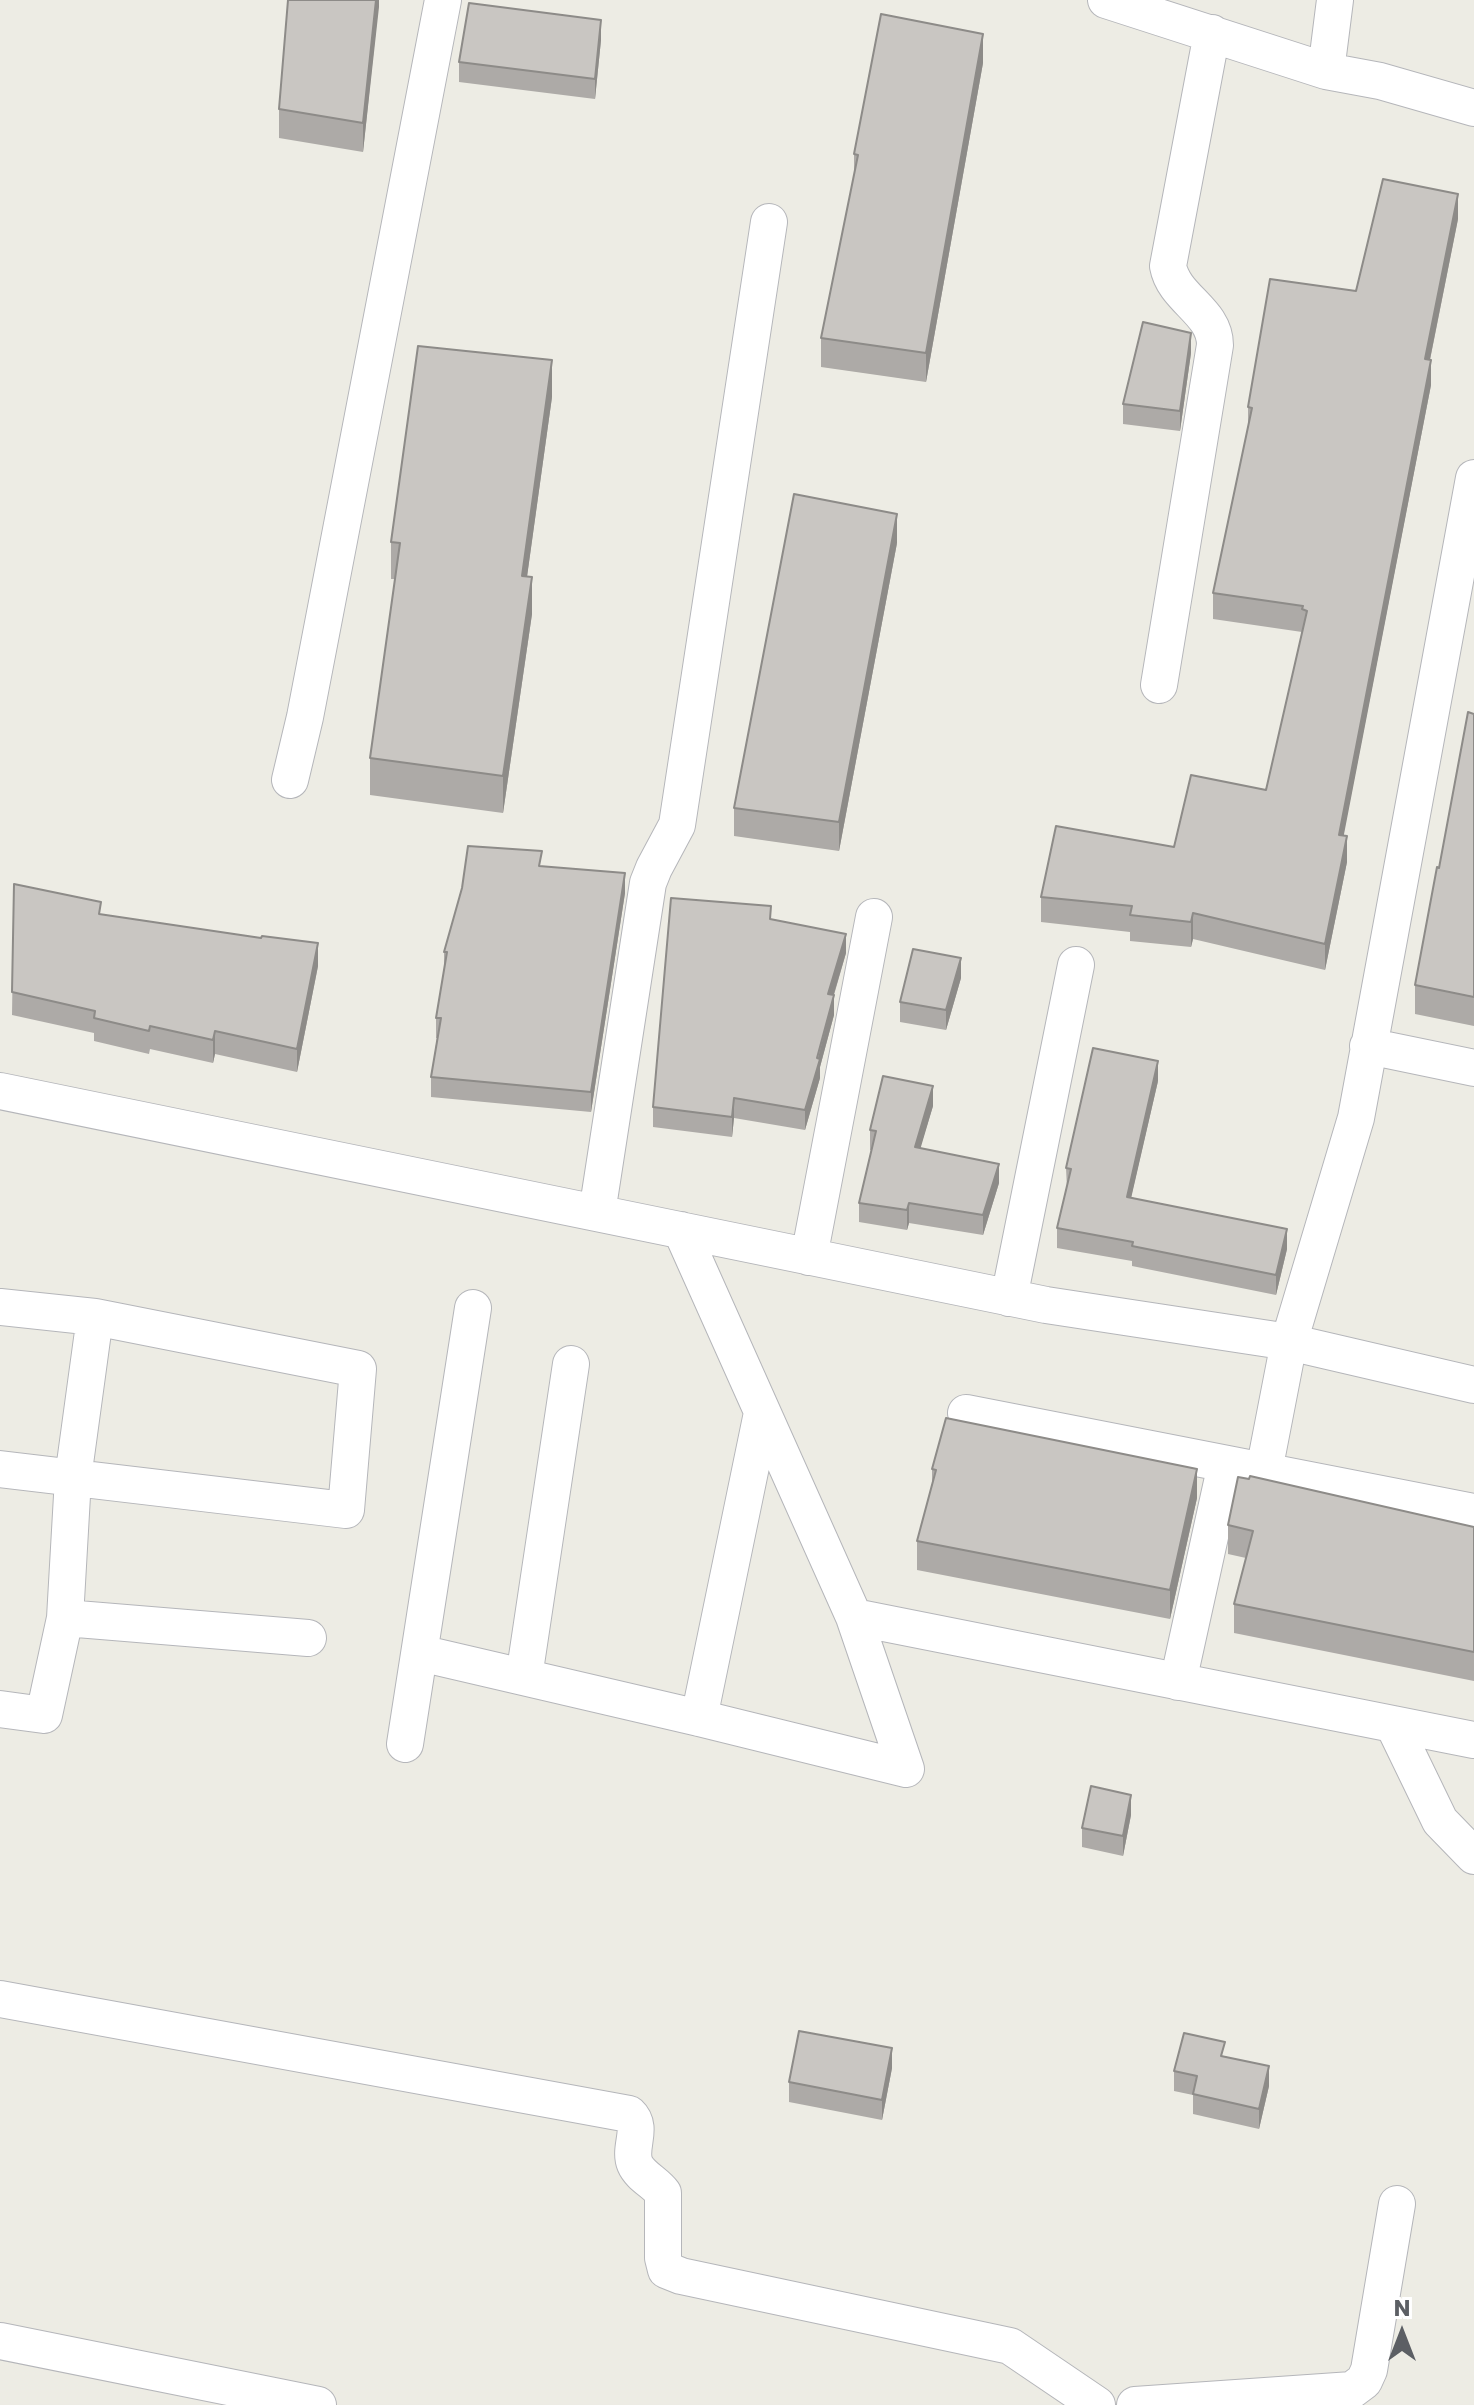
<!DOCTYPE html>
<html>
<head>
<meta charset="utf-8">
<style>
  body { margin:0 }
  #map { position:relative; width:1474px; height:2405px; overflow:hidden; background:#edece4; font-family:Poppins,sans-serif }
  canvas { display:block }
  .north { position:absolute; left:1362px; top:2293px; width:80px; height:80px; -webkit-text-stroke:6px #fff; paint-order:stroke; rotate:0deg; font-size:22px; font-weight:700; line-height:32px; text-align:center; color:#5c5f64 }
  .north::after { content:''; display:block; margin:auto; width:28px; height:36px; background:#5c5f64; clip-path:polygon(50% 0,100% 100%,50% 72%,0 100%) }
</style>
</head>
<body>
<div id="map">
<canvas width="1474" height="2405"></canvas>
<div class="north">N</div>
</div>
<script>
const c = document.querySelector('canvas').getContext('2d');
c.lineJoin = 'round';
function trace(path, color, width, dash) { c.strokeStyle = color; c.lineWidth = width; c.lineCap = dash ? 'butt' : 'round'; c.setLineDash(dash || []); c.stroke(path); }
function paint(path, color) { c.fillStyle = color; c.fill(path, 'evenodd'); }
const minor = new Path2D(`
  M 1106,0 L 1326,71 L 1380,81 L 1474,108
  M 1326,71 L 1335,0
  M 1159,685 L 1215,345 C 1215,311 1174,299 1168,266 L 1212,33
  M 290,780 L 305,717 L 443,0
  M 1368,1046 L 1474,1068
  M 0,1091 L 1046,1305 L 1289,1342 L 1474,1385
  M 597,1213 L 648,883 L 654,868 L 677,825 L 769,222
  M 681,1230 L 854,1617 L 1474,1740
  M 809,1257 L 874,917
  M 1009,1298 L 1076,965
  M 0,1307 L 95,1317
  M 966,1413 L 1474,1512
  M 0,1469 L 346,1510 L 358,1369 L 95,1317 L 73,1478 L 65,1618
  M 1264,1471 L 1289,1342 L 1356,1118 L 1474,478
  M 420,1653 L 699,1718 L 906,1769 L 854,1617
  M 524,1677 L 571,1364
  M 1178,1682 L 1226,1464
  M 0,1709 L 44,1715 L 65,1618 L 308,1638
  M 699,1718 L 762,1413
  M 1393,1724 L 1440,1821 L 1474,1856
  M 405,1744 L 473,1308
  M 0,1999 L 629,2114 C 644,2128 628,2147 635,2164 C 640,2176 656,2183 663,2193 L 663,2258 L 666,2270 L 681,2276 L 1010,2346 L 1097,2405
  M 0,2341 L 318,2405
  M 1135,2405 L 1352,2390 L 1364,2381 L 1369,2370 L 1397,2204`);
trace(minor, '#b5b6ba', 38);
trace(minor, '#fff', 36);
paint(new Path2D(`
  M 379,0 L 363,152 L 279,138 L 279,109 Z
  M 601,40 L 595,99 L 459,82 L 459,62 Z
  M 983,63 L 926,382 L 821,367 L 821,338 L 854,175 L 854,154 Z
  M 1458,219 L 1430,360 L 1431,385 L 1343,836 L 1347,862 L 1325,970 L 1193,939 L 1191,947 L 1130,941 L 1130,932 L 1041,922 L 1041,897 L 1174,847 L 1266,790 L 1302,632 L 1213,619 L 1213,593 L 1248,431 L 1248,407 L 1356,291 Z
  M 1191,353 L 1180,431 L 1123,424 L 1123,404 Z
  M 552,397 L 527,576 L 532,614 L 503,813 L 370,795 L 370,758 L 395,579 L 391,579 L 391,542 Z
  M 897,543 L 839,851 L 734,836 L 734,808 Z
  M 1474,714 L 1474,1026 L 1415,1014 L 1415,985 L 1439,868 Z
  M 542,867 L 625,893 L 591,1112 L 431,1097 L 431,1077 L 437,1038 L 436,1038 L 436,1018 L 444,972 L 444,952 Z
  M 14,884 L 101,915 L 318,966 L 297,1072 L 215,1054 L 213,1063 L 150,1049 L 149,1054 L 94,1041 L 94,1033 L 12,1015 Z
  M 771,919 L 846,953 L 834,995 L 834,1015 L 820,1067 L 820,1078 L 805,1130 L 734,1118 L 732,1137 L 653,1127 L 653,1107 Z
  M 961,978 L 946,1030 L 900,1022 L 900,1002 Z
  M 1158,1081 L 1131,1197 L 1287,1249 L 1276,1295 L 1132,1266 L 1132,1261 L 1057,1248 L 1057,1228 L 1067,1188 L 1066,1168 Z
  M 933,1106 L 920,1148 L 999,1183 L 983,1235 L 909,1223 L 907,1230 L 859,1222 L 859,1203 L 871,1150 L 870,1150 L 870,1130 Z
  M 932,1469 L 1197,1498 L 1170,1619 L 917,1570 L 917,1541 L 932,1488 Z
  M 1228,1525 L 1474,1527 L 1474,1681 L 1234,1633 L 1234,1604 L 1246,1558 L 1228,1554 Z
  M 1131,1815 L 1123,1856 L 1082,1847 L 1082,1828 Z
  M 1225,2056 L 1269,2086 L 1259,2129 L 1193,2114 L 1193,2095 L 1174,2091 L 1174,2071 Z
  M 892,2068 L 882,2120 L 789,2102 L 789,2082 Z`), '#adaaa7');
paint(new Path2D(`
  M 376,0 L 379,0 L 379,7 L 363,152 L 363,123 Z
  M 601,20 L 601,40 L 595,99 L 595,79 Z
  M 983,34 L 983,63 L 926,382 L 926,353 Z
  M 1458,194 L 1458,219 L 1425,384 L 1425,359 Z
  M 1191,333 L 1191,353 L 1180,431 L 1180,411 Z
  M 552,360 L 552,397 L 522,613 L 522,576 Z
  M 1431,360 L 1431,385 L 1339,860 L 1339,835 Z
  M 897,514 L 897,543 L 839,851 L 839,822 Z
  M 532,577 L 532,614 L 503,813 L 503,776 Z
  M 1347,836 L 1347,862 L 1325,970 L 1325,944 Z
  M 625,873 L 625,893 L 591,1112 L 591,1092 Z
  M 1193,913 L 1193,939 L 1191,947 L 1191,922 Z
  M 846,934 L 846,953 L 828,1014 L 828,994 Z
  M 318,943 L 318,966 L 297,1072 L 297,1049 Z
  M 961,958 L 961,978 L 946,1030 L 946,1010 Z
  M 834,995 L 834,1015 L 820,1067 L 820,1078 L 805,1130 L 805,1110 Z
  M 215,1031 L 215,1054 L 213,1063 L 213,1040 Z
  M 1158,1061 L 1158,1081 L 1127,1216 L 1127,1197 Z
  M 933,1086 L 933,1106 L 915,1167 L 915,1147 Z
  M 734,1098 L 734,1118 L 732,1137 L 732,1117 Z
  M 999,1164 L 999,1183 L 983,1235 L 983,1215 Z
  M 909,1203 L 909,1223 L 907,1230 L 907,1210 Z
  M 1287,1229 L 1287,1249 L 1276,1295 L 1276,1275 Z
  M 1197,1469 L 1197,1498 L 1170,1619 L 1170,1590 Z
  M 1131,1795 L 1131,1815 L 1123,1856 L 1123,1836 Z
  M 892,2048 L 892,2068 L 882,2120 L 882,2100 Z
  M 1269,2066 L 1269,2086 L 1259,2129 L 1259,2109 Z`), '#8d8b88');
const building = new Path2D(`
  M 288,0 L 376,0 L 363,123 L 279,109 Z
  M 469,3 L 601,20 L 595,79 L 459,62 Z
  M 881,14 L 983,34 L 926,353 L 821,338 L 858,155 L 854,154 Z
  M 1383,179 L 1458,194 L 1425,359 L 1431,360 L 1339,835 L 1347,836 L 1325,944 L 1193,913 L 1191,922 L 1130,915 L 1132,906 L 1041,897 L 1056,826 L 1174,847 L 1191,775 L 1266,790 L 1307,611 L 1302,609 L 1303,606 L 1213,593 L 1252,408 L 1248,407 L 1270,279 L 1356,291 Z
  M 1143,322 L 1191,333 L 1180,411 L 1123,404 Z
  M 418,346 L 552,360 L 522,576 L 532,577 L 503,776 L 370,758 L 400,543 L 391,542 Z
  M 794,494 L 897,514 L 839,822 L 734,808 Z
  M 1468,712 L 1474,714 L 1474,997 L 1415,985 L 1437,867 L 1439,868 Z
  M 468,846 L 542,851 L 539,866 L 625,873 L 591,1092 L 431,1077 L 441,1018 L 436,1018 L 447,952 L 444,952 L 462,888 Z
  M 14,884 L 101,902 L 99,914 L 261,938 L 262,936 L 318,943 L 297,1049 L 215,1031 L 213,1040 L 150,1026 L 149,1031 L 94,1018 L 95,1011 L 12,992 Z
  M 671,898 L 771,906 L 770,919 L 846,934 L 828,994 L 834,995 L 817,1058 L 820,1059 L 805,1110 L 734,1098 L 732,1117 L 653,1107 Z
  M 913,949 L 961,958 L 946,1010 L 900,1002 Z
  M 1093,1048 L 1158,1061 L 1127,1197 L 1287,1229 L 1276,1275 L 1132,1246 L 1133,1242 L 1057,1228 L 1071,1169 L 1066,1168 Z
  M 883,1076 L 933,1086 L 915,1147 L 999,1164 L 983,1215 L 909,1203 L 907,1210 L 859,1203 L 876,1131 L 870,1130 Z
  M 946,1418 L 1197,1469 L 1170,1590 L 917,1541 L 936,1470 L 932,1469 Z
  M 1250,1476 L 1474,1527 L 1474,1652 L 1234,1604 L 1253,1531 L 1228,1525 L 1238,1477 L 1249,1479 Z
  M 1091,1786 L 1131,1795 L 1123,1836 L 1082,1828 Z
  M 799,2031 L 892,2048 L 882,2100 L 789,2082 Z
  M 1184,2033 L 1225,2042 L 1221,2056 L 1269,2066 L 1259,2109 L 1193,2094 L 1197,2076 L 1174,2071 Z`);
paint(building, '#c9c6c2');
trace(building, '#8d8b88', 2);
</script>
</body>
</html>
